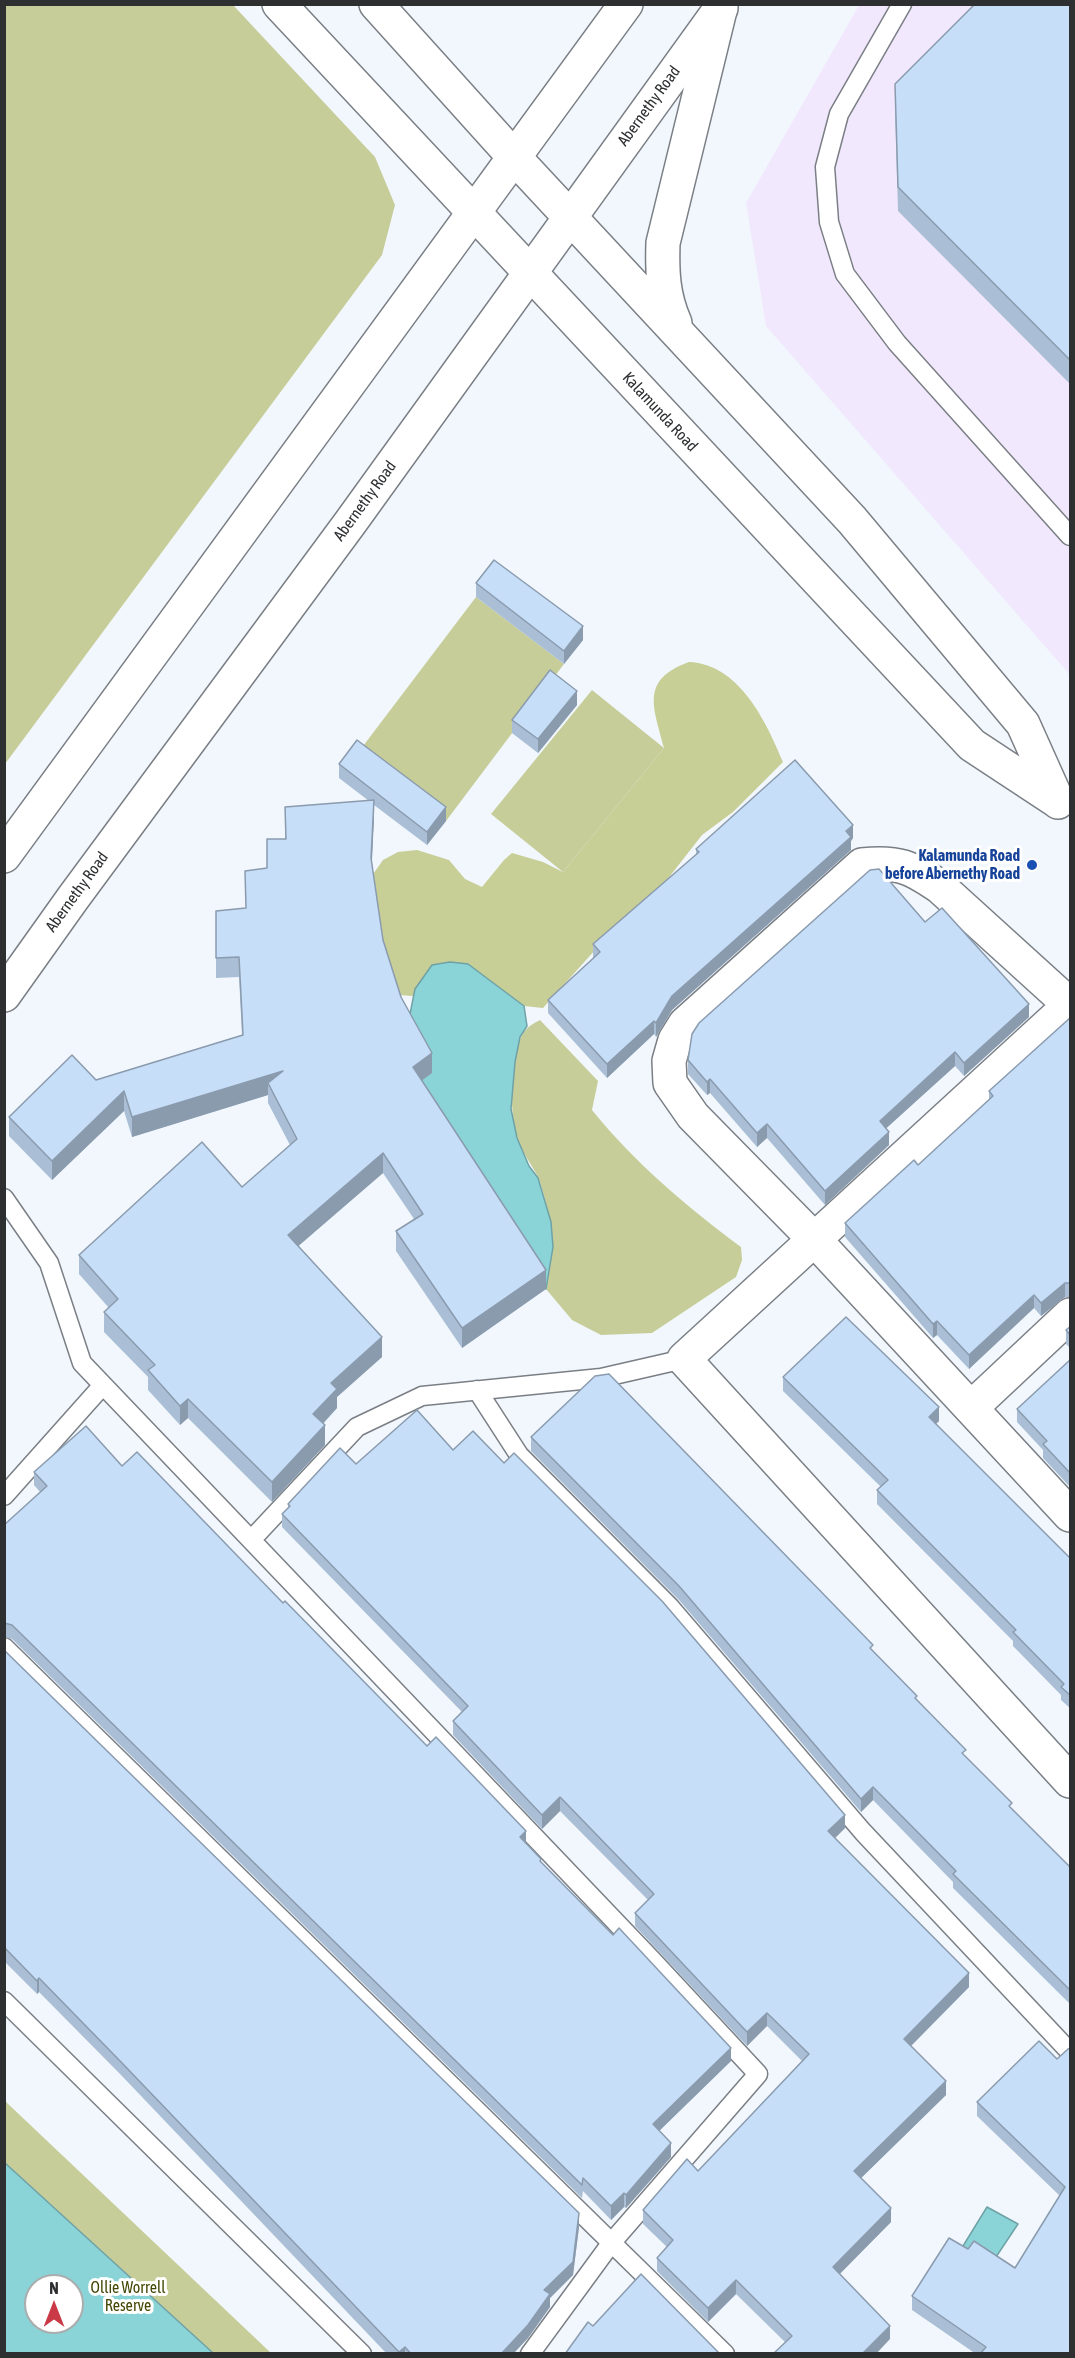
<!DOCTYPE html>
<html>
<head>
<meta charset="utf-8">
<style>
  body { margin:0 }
  #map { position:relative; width:1075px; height:2358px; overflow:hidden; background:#f1f7fd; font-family:"Asap Condensed",sans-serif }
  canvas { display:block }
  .frame { position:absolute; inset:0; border:6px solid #2d2f31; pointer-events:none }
  .north { position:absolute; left:24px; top:2274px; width:60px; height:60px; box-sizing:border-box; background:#fff; border:2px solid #abacad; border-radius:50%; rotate:0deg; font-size:16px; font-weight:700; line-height:24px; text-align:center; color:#2d2f31 }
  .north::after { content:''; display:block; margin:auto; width:21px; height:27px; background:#ca3a46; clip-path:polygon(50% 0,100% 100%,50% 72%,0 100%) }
</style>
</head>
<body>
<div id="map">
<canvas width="1075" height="2358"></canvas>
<div class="frame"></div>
<div class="north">N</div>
</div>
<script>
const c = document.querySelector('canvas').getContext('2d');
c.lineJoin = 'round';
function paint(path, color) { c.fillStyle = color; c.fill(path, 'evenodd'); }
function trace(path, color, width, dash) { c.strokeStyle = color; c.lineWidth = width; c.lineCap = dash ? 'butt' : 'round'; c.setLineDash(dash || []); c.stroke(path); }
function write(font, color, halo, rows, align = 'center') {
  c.font = font + ' "Asap Condensed",sans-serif'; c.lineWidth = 6; c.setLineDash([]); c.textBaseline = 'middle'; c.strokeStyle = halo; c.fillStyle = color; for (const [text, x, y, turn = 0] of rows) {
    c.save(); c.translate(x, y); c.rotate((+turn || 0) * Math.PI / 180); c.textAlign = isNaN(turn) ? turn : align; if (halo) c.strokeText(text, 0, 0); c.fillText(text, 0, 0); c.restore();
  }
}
paint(new Path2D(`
  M 859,5 L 1070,5 L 1070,675 L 766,326 L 746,203 Z`), '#f2e8fd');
paint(new Path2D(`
  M 5,4 L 233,5 L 375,157 L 395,205 L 382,255 L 5,764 Z
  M 476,597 L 564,664 L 446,821 L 357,754 Z
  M 592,690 L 664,748 L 563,872 L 491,814 Z
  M 540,1020 L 598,1081 L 592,1110 C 634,1162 687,1207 741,1247 L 742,1260 L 736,1277 L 652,1333 L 601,1335 L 572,1320 L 546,1289 C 550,1269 555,1242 550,1221 C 549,1213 541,1183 538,1177 C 531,1163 521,1152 517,1136 C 510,1111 511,1085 515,1059 C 519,1039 521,1029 540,1020 Z
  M 5,2101 L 271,2353 L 5,2353 ZM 36,2286 L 72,2286 L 72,2322 L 36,2322 Z`), '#c7cd99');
paint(new Path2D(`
  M 689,662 C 739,664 766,721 783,762 L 733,812 L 702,835 L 656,894 L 596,949 L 543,1008 L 524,1006 L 467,964 L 413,996 L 398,995 L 383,960 L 371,877 L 383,860 L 398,852 L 417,850 L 449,860 L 465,879 L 482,887 L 504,860 L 512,853 L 543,862 L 563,872 L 664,748 C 654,708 639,680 689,662 Z`), '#c7ce96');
const water = new Path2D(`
  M 450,962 L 468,964 L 524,1006 L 527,1026 L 520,1037 L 515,1062 L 511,1109 L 517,1138 L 529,1166 L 538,1178 L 551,1222 L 553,1247 L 546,1289 L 413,1087 L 410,1014 L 415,989 L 432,965 Z
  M 4,2163 L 5,2163 L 213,2353 L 5,2353 ZM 36,2286 L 72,2286 L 72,2322 L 36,2322 Z
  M 987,2207 L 1018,2224 L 990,2266 L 963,2246 Z`);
paint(water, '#8ad4d8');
trace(water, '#6ea2a6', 1.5);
const lane = new Path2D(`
  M 902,4 L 839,114 L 825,167 L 829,222 L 845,274 L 897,343 L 1070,536
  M 4,1198 L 49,1263 L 82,1363 L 652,1960 L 758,2074 L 612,2242 L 530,2354
  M 477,1390 L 519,1455 L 670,1607 L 863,1832 L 1070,2052
  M 4,1496 L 103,1385
  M 252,1539 L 357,1427 L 422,1396 L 601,1378 L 684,1359
  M 4,1647 L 725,2354
  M 4,2001 L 362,2354`);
const street = new Path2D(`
  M 1070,1005 L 940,887 C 911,867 898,861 862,865 L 685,1024 L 675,1040 L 669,1061 L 670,1083 L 693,1116 L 813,1238 L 1070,1515
  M 1070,1005 L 684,1359 L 1070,1781
  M 971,1408 L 1070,1315`);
const secondary = new Path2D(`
  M 4,856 L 626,4
  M 4,995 L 73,898 L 350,523 L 721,8`);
const primary = new Path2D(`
  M 279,4 L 972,745 L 1057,801
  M 376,4 L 514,157 L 852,520 L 1023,724 L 1058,802
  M 675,323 C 663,296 662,272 663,243 L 720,10`);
trace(lane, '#7a7f85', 21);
trace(street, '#7a7f85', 36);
trace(secondary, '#7a7f85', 36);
trace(primary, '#7a7f85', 36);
trace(lane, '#fff', 18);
trace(street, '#fff', 33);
trace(secondary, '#fff', 33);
trace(primary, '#fff', 33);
paint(new Path2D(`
  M 1071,4 L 1071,385 L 898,211 L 895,108 L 895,84 Z
  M 476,583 L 583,640 L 564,664 L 476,597 Z
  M 577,705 L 538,753 L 512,733 L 512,720 Z
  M 339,764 L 446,821 L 427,845 L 374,805 L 372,863 L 383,940 L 401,997 L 432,1073 L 422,1080 L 546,1289 L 462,1348 L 396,1251 L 396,1231 L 414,1219 L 383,1173 L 298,1246 L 382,1357 L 337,1397 L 337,1408 L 323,1424 L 325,1445 L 272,1502 L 188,1418 L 180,1425 L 148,1390 L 148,1377 L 104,1332 L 104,1312 L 109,1308 L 79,1274 L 79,1255 L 242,1187 L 290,1145 L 268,1103 L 268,1095 L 132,1137 L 124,1111 L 52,1180 L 9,1136 L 9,1117 L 96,1080 L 242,1035 L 239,977 L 216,978 L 216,911 L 246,908 L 245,871 L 267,868 L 285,839 L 285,807 L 369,801 L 339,778 Z
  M 853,838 L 851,841 L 851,850 L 672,1010 L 656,1037 L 654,1034 L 607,1078 L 548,1013 L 548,1000 L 593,958 L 593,944 L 696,855 L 696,849 Z
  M 925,922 L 1029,1017 L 964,1076 L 955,1066 L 886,1128 L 889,1145 L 825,1205 L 767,1138 L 757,1147 L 710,1093 L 707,1095 L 688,1074 L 688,1060 Z
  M 1071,1017 L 1071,1297 L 1065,1297 L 1041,1316 L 1034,1308 L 969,1369 L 937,1335 L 933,1338 L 845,1237 L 845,1223 L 918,1165 L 989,1100 L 989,1091 Z
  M 1071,1326 L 1071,1349 L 1066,1344 L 1066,1330 Z
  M 1071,1359 L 1071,1488 L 1043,1458 L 1043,1450 L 1017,1422 L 1017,1409 Z
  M 783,1377 L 939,1421 L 935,1424 L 1071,1559 L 1071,1709 L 1061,1700 L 1061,1695 L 1013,1646 L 1013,1641 L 877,1504 L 877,1490 L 881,1487 L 783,1391 Z
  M 531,1437 L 873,1651 L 1012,1810 L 1071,1868 L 1071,2005 L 953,1888 L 953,1882 L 873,1800 L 861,1812 L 679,1600 L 531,1451 Z
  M 453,1450 L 845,1828 L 835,1838 L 969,1987 L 911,2046 L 946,2095 L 861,2178 L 891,2222 L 839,2274 L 890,2339 L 785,2342 L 736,2294 L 708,2322 L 657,2271 L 657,2258 L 667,2247 L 643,2224 L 643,2210 L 698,2171 L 802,2061 L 767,2026 L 747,2046 L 635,1926 L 635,1913 L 648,1900 L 560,1811 L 542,1829 L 453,1735 L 453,1721 L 462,1712 L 282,1527 L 282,1514 L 288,1509 L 288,1504 L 356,1464 Z
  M 122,1466 L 283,1603 L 526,1844 L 541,1862 L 731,2061 L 659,2131 L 671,2157 L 626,2208 L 624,2207 L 611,2220 L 583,2191 L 582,2198 L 12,1639 L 4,1637 L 4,1525 L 40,1492 L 34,1485 L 34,1472 Z
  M 4,1650 L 579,2227 L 573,2275 L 550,2298 L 550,2307 L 528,2338 L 513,2354 L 387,2354 L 122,2076 L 39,1992 L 37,1994 L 4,1961 Z
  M 1071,2048 L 1071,2354 L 976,2354 L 912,2310 L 912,2296 L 968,2249 L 1015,2268 L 1060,2196 L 977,2116 L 977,2102 L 1057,2059 Z`), '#aabfd5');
paint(new Path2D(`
  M 583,626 L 583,640 L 564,664 L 564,651 Z
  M 577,691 L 577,705 L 538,753 L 538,739 Z
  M 374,800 L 374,820 L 371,877 L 371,858 Z
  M 446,807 L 446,821 L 427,845 L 427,832 Z
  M 853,825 L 853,838 L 851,841 L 851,850 L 672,1010 L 656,1037 L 656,1023 L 672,996 Z
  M 1029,1004 L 1029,1017 L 964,1076 L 964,1063 Z
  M 654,1021 L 654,1034 L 607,1078 L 607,1064 Z
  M 955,1052 L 955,1066 L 880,1134 L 880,1121 Z
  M 432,1053 L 432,1073 L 413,1087 L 413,1067 Z
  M 283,1071 L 268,1083 L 268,1095 L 132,1137 L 132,1117 Z
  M 710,1079 L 710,1093 L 707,1095 L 707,1082 Z
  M 124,1091 L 124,1111 L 52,1180 L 52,1161 Z
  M 767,1124 L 767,1138 L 757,1147 L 757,1133 Z
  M 889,1132 L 889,1145 L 825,1205 L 825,1191 Z
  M 383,1153 L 383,1173 L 288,1255 L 288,1235 Z
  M 546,1270 L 546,1289 L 462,1348 L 462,1328 Z
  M 1065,1283 L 1065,1297 L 1041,1316 L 1041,1303 Z
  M 1034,1295 L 1034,1308 L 969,1369 L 969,1355 Z
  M 937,1321 L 937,1335 L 933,1338 L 933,1324 Z
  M 382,1337 L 382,1357 L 337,1397 L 337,1408 L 313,1434 L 313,1414 L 331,1383 Z
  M 188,1399 L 188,1418 L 180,1425 L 180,1406 Z
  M 939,1407 L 939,1421 L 929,1431 L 929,1417 Z
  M 325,1425 L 325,1445 L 272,1502 L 272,1482 Z
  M 873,1787 L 873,1800 L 861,1812 L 861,1799 Z
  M 560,1797 L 560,1811 L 542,1829 L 542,1815 Z
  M 845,1815 L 845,1828 L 828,1845 L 828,1831 Z
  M 526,1831 L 526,1844 L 520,1837 Z
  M 969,1973 L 969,1987 L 904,2053 L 904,2039 Z
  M 39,1978 L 39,1992 L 37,1994 L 37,1981 Z
  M 767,2013 L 767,2026 L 747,2046 L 747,2032 Z
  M 731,2048 L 731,2061 L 653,2137 L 653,2124 Z
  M 946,2081 L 946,2095 L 854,2185 L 854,2171 Z
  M 671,2143 L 671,2157 L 626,2208 L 626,2195 Z
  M 624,2193 L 624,2207 L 611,2220 L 611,2206 Z
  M 891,2208 L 891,2222 L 833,2281 L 833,2267 Z
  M 579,2213 L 579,2227 L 573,2275 L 550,2298 L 550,2307 L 528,2338 L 513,2354 L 501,2354 L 544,2290 Z
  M 736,2280 L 736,2294 L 708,2322 L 708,2308 Z
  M 890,2326 L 890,2339 L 876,2354 L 862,2354 Z
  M 405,2347 L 405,2354 L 399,2354 L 399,2352 Z`), '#8b9bae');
const building = new Path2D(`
  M 975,4 L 1071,4 L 1071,361 L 898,187 L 895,84 Z
  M 494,560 L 583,626 L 564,651 L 476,583 Z
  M 550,670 L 577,691 L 538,739 L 512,720 Z
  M 357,740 L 446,807 L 427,832 L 339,764 Z
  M 795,760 L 853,825 L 846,831 L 851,837 L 672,996 L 656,1023 L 654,1021 L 607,1064 L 548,1000 L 600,952 L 593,944 L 699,852 L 696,849 Z
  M 374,800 L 371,858 L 383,940 L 401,997 L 432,1053 L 413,1067 L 546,1270 L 462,1328 L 396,1231 L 423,1214 L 383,1153 L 288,1235 L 382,1337 L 331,1383 L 337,1389 L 313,1414 L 325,1425 L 272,1482 L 188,1399 L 180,1406 L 148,1370 L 155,1365 L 104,1312 L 118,1299 L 79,1255 L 202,1142 L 242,1187 L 297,1139 L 268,1083 L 283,1071 L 132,1117 L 124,1091 L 52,1161 L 9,1117 L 72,1055 L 96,1080 L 243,1035 L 239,957 L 216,958 L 216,911 L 246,908 L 245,871 L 267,868 L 267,839 L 286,839 L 285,807 Z
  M 879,869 L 925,922 L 942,908 L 1029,1004 L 964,1063 L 955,1052 L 880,1121 L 889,1132 L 825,1191 L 767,1124 L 757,1133 L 710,1079 L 707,1082 L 688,1060 L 692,1034 L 699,1023 L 870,870 Z
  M 1071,1017 L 1071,1283 L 1065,1283 L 1041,1303 L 1034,1295 L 969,1355 L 937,1321 L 933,1324 L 845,1223 L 914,1160 L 918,1165 L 993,1096 L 989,1091 Z
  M 846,1317 L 939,1407 L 929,1417 L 1071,1559 L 1071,1696 L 1061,1687 L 1064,1684 L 1013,1632 L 1016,1630 L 877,1490 L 888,1480 L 783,1377 Z
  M 1071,1326 L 1071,1336 L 1066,1330 Z
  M 1071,1359 L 1071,1474 L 1043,1444 L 1047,1441 L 1017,1409 Z
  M 609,1374 L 873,1645 L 870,1648 L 917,1696 L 915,1698 L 966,1750 L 962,1753 L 1012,1803 L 1009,1806 L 1071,1868 L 1071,1991 L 953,1874 L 956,1871 L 873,1787 L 861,1799 L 679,1586 L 531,1437 L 595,1376 Z
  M 417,1410 L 453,1450 L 473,1431 L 504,1463 L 514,1453 L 662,1601 L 845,1815 L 828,1831 L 969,1973 L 904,2039 L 946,2081 L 854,2171 L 891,2208 L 833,2267 L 890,2326 L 862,2354 L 773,2354 L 792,2336 L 736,2280 L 708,2308 L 657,2258 L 673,2240 L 643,2210 L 687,2159 L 698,2171 L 809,2054 L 767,2013 L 747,2032 L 635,1913 L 654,1894 L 560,1797 L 542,1815 L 453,1721 L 468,1706 L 282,1514 L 290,1506 L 288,1504 L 340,1448 L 356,1464 Z
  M 86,1426 L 122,1466 L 137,1452 L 283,1603 L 285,1601 L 427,1746 L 436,1737 L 526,1831 L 520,1837 L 541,1859 L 540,1861 L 613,1935 L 619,1928 L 731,2048 L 653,2124 L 671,2143 L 626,2195 L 624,2193 L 611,2206 L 583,2178 L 582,2185 L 12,1625 L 4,1623 L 4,1525 L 47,1486 L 34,1472 Z
  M 4,1650 L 579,2213 L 573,2262 L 544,2290 L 550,2294 L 528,2325 L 501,2354 L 411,2354 L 405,2347 L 399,2352 L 122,2063 L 39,1978 L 37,1981 L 4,1947 Z
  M 1039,2041 L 1057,2059 L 1068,2049 L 1071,2048 L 1071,2354 L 980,2354 L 986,2347 L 912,2296 L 949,2238 L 968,2249 L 974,2241 L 1015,2268 L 1065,2187 L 977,2102 Z
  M 641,2274 L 720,2354 L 565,2354 L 588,2322 L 593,2326 Z`);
paint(building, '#c6def8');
trace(building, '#8b9bae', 1.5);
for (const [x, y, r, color] of [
  [1032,865,6,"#1a4fb4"]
]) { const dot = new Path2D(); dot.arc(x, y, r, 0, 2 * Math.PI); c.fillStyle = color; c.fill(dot); trace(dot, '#fff', 2); }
write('16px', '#2d2f31', '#fff', [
  ["Abernethy Road",649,106,-54],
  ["Kalamunda Road",660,412,47],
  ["Abernethy Road",365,501,-54],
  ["Abernethy Road",77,892,-54]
]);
write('bold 16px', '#164399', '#fff', [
  ["Kalamunda Road",1020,856],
  ["before Abernethy Road",1020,874]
], 'right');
write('16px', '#434704', '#fff', [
  ["Ollie Worrell",128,2288],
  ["Reserve",128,2306]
]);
</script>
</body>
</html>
